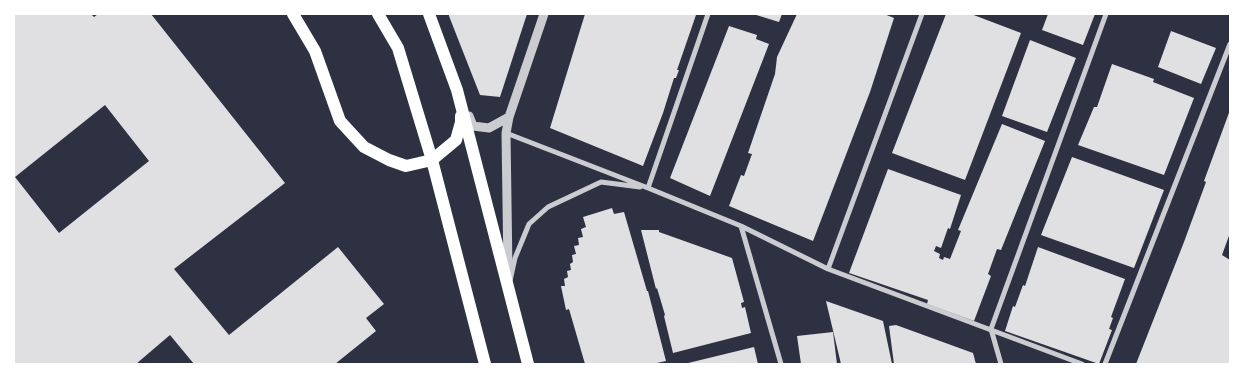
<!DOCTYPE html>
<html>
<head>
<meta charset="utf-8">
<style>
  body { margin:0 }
  #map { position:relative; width:1244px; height:378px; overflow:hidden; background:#2d3142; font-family:Karla,sans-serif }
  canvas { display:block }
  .frame { position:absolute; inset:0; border:15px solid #fff; pointer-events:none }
</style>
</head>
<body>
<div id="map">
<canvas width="1244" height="378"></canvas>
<div class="frame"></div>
</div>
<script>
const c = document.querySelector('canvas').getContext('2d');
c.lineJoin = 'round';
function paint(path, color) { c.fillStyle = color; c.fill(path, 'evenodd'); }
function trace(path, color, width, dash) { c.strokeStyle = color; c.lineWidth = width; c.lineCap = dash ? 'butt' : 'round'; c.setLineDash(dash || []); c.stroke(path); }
paint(new Path2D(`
  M 14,14 L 91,14 L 94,17 L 98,14 L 151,14 L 285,183 L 174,269 L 229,335 L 338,247 L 384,304 L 366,318 L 376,331 L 335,364 L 194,364 L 170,335 L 136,364 L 14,364 ZM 105,105 L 149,161 L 59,233 L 15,177 Z
  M 449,14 L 527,14 L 500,97 L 480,95 L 449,16 Z
  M 585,14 L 691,14 L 696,15 L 677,70 L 679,70 L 676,78 L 674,78 L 663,113 L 643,166 L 550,128 Z
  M 753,14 L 782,14 L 779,22 Z
  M 797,14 L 884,14 L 894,18 L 870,92 L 813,241 L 729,206 L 741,175 L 744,176 L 752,154 L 748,153 L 775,74 L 777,57 Z
  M 946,14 L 971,14 L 1021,33 L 965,180 L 892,153 Z
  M 1048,14 L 1095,14 L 1083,45 L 1042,30 Z
  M 729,26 L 757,35 L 756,39 L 769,44 L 710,196 L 670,178 Z
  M 1171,31 L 1216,48 L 1201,84 L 1158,67 Z
  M 1030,40 L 1076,58 L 1047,132 L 1002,116 Z
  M 1112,64 L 1154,79 L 1153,82 L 1194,98 L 1164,175 L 1078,145 L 1094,107 L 1097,107 Z
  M 1230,110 L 1230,233 L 1222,255 L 1230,260 L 1230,364 L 1136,364 L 1184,242 L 1206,182 L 1204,181 Z
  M 1002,124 L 1045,141 L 1001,250 L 997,249 L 988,274 L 991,276 L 974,321 L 927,304 L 928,300 L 849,273 L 888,169 L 961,195 L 950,229 L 948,228 L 941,248 L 936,246 L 934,251 L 940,254 L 939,258 L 943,260 L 944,257 L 950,259 L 961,231 L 958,230 Z
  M 1072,157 L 1164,190 L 1134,268 L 1041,235 Z
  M 612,208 L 614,214 L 624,212 L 647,291 L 648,291 L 666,361 L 652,364 L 585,364 L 569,309 L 566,310 L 561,286 L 565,286 L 564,279 L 568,277 L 567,271 L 571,270 L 570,264 L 573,262 L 572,255 L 576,254 L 574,246 L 579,245 L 578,238 L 583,237 L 581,229 L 586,227 L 583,217 Z
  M 641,230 L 659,230 L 659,232 L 732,258 L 744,302 L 741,303 L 742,308 L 745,307 L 751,333 L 673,353 L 664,316 L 665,315 L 657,288 L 656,289 Z
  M 1038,247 L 1125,279 L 1111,317 L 1113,318 L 1109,329 L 1112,330 L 1099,364 L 1005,331 L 1013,306 L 1015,307 L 1023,285 L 1025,286 Z
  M 826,301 L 883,321 L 892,364 L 841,364 Z
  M 896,325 L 973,353 L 976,364 L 894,364 L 889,326 Z
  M 833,332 L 837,364 L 801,364 L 797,336 Z
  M 754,347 L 758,364 L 684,364 Z`), '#e0e0e3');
trace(new Path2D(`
  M 506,133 L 648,188 L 741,226 L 828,269 L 1082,364
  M 648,188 L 708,14
  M 741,226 L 781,364
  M 828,269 L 922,14
  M 510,281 L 515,258 L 529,224 L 548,207 L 601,182 L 640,187
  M 991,329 L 1106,14
  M 991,329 L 1001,364
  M 1105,364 L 1230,44`), '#caccd0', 5);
trace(new Path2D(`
  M 469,116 L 473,126 L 489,128 L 509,117
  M 508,272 L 506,133 L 509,117 L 544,14`), '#caccd0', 9);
trace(new Path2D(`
  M 293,14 L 315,51 L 340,121 L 364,147 L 389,160 L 406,166 L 432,160 L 456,140 L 461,122 L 461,116
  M 378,14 L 398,48 L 432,160 L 485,364
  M 429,14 L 457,90 L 528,364`), '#fff', 12);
</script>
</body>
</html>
